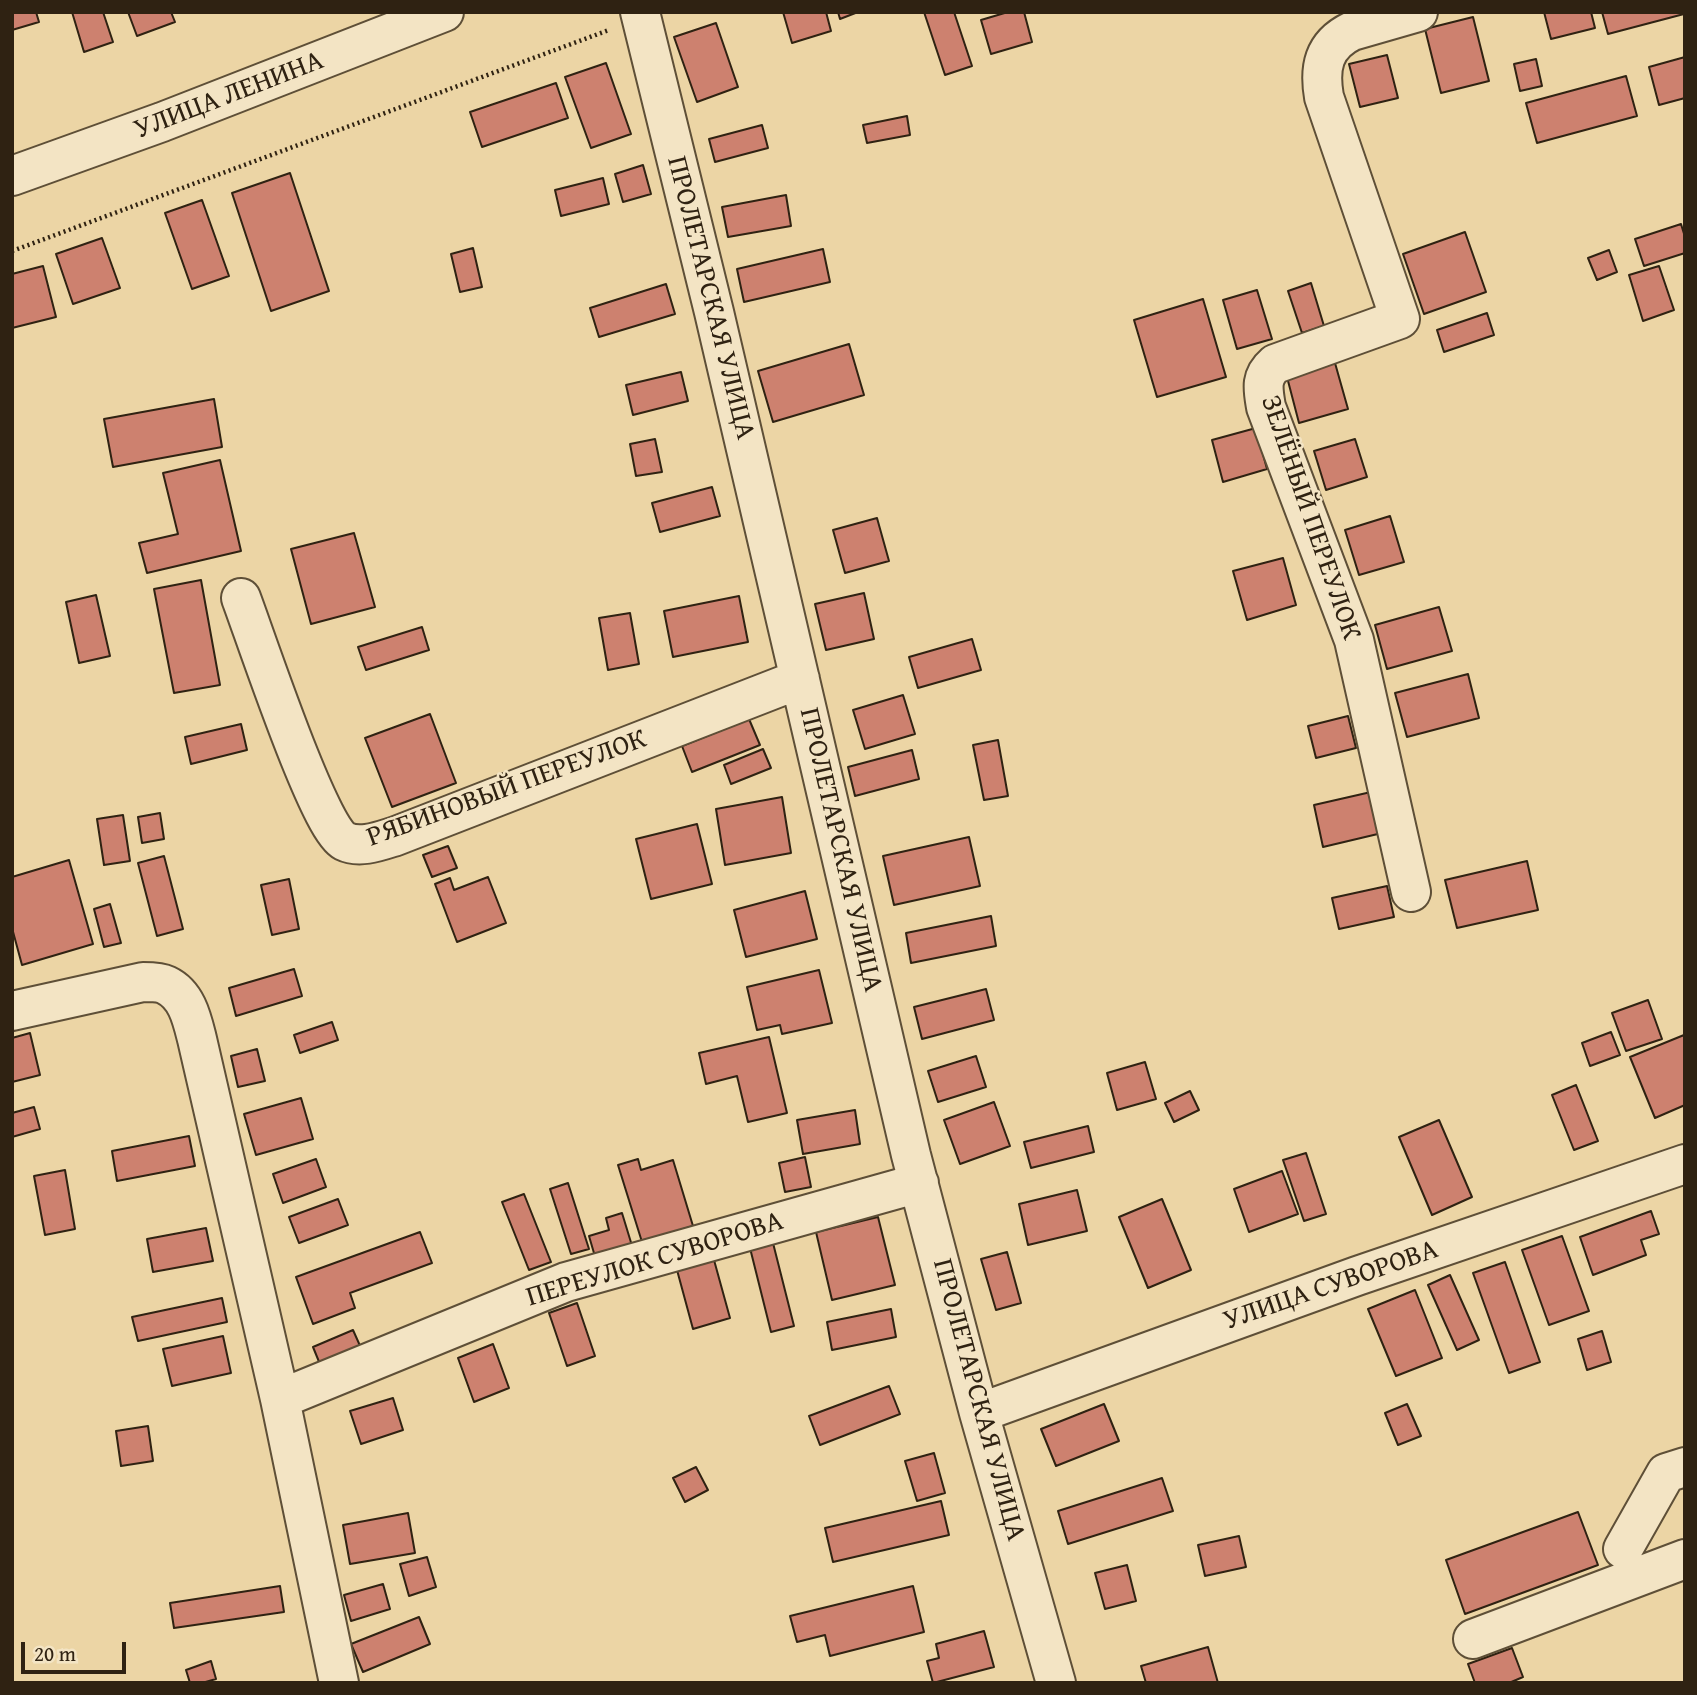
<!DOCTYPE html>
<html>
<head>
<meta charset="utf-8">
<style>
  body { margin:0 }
  #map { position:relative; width:1697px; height:1695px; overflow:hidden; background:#ecd5a5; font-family:"Gentium Book Plus",serif }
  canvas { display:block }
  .frame { position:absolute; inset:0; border:14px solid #2f2212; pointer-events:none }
  .scale { position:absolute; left:21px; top:1642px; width:105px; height:32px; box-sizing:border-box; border:4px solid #2f2212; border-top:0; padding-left:9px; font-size:21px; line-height:24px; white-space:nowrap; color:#2f2212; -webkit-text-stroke:5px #f3e4c4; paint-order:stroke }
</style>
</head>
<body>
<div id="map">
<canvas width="1697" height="1695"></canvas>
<div class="frame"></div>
<div class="scale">20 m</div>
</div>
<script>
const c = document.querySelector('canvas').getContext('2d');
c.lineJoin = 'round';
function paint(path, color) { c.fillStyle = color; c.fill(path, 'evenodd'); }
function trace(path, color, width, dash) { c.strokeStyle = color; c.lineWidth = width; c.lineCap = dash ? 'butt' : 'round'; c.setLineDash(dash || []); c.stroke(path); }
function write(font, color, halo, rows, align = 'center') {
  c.font = font + ' "Gentium Book Plus",serif'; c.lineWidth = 5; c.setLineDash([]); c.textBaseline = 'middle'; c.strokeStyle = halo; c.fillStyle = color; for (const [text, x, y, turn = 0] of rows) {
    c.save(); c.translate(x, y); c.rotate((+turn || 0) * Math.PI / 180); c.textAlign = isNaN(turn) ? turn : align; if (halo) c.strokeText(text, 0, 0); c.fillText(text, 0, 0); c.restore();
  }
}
const building = new Path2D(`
  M 12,12 L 36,12 L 39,22 L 12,30 Z
  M 72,12 L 103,12 L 113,42 L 84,52 Z
  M 128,12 L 171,12 L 175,22 L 137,36 Z
  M 783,12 L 826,12 L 831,31 L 792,43 Z
  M 838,12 L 858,12 L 840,19 Z
  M 924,12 L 954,12 L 972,66 L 945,75 Z
  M 1008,12 L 1024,12 L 1032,42 L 991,54 L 981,20 Z
  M 1544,12 L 1591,12 L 1595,28 L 1551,39 Z
  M 1602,12 L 1684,12 L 1684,14 L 1608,34 Z
  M 1473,17 L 1489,81 L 1441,93 L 1425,29 Z
  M 716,23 L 738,87 L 697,102 L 674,37 Z
  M 1387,55 L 1398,98 L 1360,107 L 1349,64 Z
  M 1685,57 L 1685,98 L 1659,105 L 1649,67 Z
  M 1536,59 L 1542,86 L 1520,91 L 1514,64 Z
  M 606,63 L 631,134 L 591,148 L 565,77 Z
  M 1626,76 L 1637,116 L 1537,143 L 1526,103 Z
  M 556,83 L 568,118 L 482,147 L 470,112 Z
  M 907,116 L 910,135 L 867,143 L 863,125 Z
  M 762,125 L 768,148 L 715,162 L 709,139 Z
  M 643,165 L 651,194 L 623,202 L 615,174 Z
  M 290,173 L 329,291 L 271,311 L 232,193 Z
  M 603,178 L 609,204 L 561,216 L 555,190 Z
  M 786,195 L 791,226 L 728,237 L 722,207 Z
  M 202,200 L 229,276 L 192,289 L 165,213 Z
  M 1681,224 L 1685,237 L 1685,253 L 1644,266 L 1635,239 Z
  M 1465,232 L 1486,292 L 1424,314 L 1403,254 Z
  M 102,238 L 120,288 L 73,304 L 56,254 Z
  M 473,248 L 482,287 L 460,292 L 451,254 Z
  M 823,249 L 830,282 L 744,302 L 737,269 Z
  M 1609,250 L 1617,272 L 1597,280 L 1588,258 Z
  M 43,266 L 56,317 L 12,328 L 12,274 Z
  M 1659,266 L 1674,310 L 1643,321 L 1629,275 Z
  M 1311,283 L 1324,326 L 1302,333 L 1288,291 Z
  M 666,284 L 675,314 L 599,337 L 590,308 Z
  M 1257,290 L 1272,339 L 1237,349 L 1223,300 Z
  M 1203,299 L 1226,377 L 1157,397 L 1134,320 Z
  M 1487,313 L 1494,335 L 1444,352 L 1437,330 Z
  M 849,344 L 864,395 L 773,422 L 758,371 Z
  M 1335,363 L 1348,409 L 1299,423 L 1287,377 Z
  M 681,372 L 688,401 L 633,415 L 626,385 Z
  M 214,399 L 222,447 L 113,467 L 104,419 Z
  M 1256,428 L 1267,469 L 1223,482 L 1212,440 Z
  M 655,439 L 662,472 L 636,476 L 630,444 Z
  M 1355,439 L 1367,477 L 1326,490 L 1314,451 Z
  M 220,460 L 241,551 L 147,573 L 139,543 L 178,534 L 163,473 Z
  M 712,487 L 720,516 L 660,532 L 652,503 Z
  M 1390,516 L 1404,562 L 1359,575 L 1345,530 Z
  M 877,518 L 889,561 L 845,573 L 833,530 Z
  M 354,533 L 375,607 L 311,624 L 291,549 Z
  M 1283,558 L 1296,605 L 1247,620 L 1233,571 Z
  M 201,580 L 220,685 L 174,693 L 154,589 Z
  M 864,593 L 874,639 L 826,650 L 815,604 Z
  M 96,595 L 110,656 L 79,663 L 66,602 Z
  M 739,596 L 748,642 L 673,657 L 664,611 Z
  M 1439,607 L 1452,651 L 1387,669 L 1375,625 Z
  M 630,613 L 639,664 L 608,670 L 599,618 Z
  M 422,627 L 429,650 L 366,670 L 358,647 Z
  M 972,639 L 981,670 L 918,688 L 909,657 Z
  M 1468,674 L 1479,718 L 1407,737 L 1395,693 Z
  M 903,695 L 915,734 L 865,749 L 853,710 Z
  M 430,714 L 456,783 L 392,807 L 365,738 Z
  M 1348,716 L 1356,748 L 1316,758 L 1308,726 Z
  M 749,719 L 760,745 L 692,772 L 682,746 Z
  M 241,724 L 247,750 L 191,764 L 185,737 Z
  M 998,740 L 1008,796 L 984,800 L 973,745 Z
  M 763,749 L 771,768 L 731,784 L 724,765 Z
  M 912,750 L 919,779 L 855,796 L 848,767 Z
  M 1371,792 L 1382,833 L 1323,847 L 1314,805 Z
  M 782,797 L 791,853 L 725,865 L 716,809 Z
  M 160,813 L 164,839 L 142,843 L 138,817 Z
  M 123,815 L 130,861 L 104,865 L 97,819 Z
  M 697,824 L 712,884 L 651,899 L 636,839 Z
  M 969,837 L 980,886 L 894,905 L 883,856 Z
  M 448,846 L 457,868 L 432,877 L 423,855 Z
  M 164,856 L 183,929 L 157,936 L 138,863 Z
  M 69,860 L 93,944 L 22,965 L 12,928 L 12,877 Z
  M 1527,861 L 1538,910 L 1457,928 L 1445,880 Z
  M 488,877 L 506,923 L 457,942 L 435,884 L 450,878 L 454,890 Z
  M 289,879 L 299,929 L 272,935 L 261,885 Z
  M 1387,886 L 1394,917 L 1339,929 L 1332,898 Z
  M 805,891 L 817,939 L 746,957 L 734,910 Z
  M 110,904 L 121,943 L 104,947 L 94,909 Z
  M 991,916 L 996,946 L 911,963 L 906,933 Z
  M 294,969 L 302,996 L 236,1016 L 229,988 Z
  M 819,970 L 832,1023 L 782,1034 L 780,1025 L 757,1030 L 747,987 Z
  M 986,989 L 994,1020 L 922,1039 L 914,1007 Z
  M 1648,1000 L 1662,1039 L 1626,1051 L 1612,1013 Z
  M 332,1022 L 338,1040 L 300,1053 L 294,1035 Z
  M 1611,1032 L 1620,1055 L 1590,1066 L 1582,1043 Z
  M 30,1033 L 40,1075 L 12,1082 L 12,1038 Z
  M 1684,1035 L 1685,1105 L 1655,1118 L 1630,1057 Z
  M 769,1037 L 787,1113 L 748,1122 L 737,1076 L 706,1084 L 699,1053 Z
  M 257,1049 L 265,1081 L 238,1087 L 231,1056 Z
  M 976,1056 L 986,1087 L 938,1102 L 928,1071 Z
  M 1145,1062 L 1156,1099 L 1117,1110 L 1107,1073 Z
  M 1576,1085 L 1598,1141 L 1574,1150 L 1552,1095 Z
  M 1190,1091 L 1199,1110 L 1174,1122 L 1165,1103 Z
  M 301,1098 L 313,1139 L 256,1155 L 244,1114 Z
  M 994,1102 L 1010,1146 L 960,1164 L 944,1120 Z
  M 34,1107 L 40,1129 L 12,1137 L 12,1113 Z
  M 855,1110 L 860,1144 L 803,1154 L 797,1120 Z
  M 1439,1120 L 1472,1197 L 1432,1215 L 1399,1137 Z
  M 1088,1126 L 1094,1152 L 1031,1168 L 1024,1142 Z
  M 189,1136 L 195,1166 L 117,1181 L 112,1151 Z
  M 1306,1153 L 1326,1214 L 1304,1221 L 1283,1160 Z
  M 805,1157 L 811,1187 L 785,1192 L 779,1163 Z
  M 316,1159 L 326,1187 L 283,1203 L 273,1174 Z
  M 638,1159 L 641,1170 L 673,1160 L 693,1226 L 642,1242 L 618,1165 Z
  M 65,1170 L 75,1229 L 45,1235 L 34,1176 Z
  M 1282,1171 L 1298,1214 L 1249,1232 L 1234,1189 Z
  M 568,1183 L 589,1249 L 571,1254 L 550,1189 Z
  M 1077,1190 L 1087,1231 L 1028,1245 L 1019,1204 Z
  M 524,1194 L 551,1262 L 529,1270 L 502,1202 Z
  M 338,1199 L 348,1225 L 299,1243 L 289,1217 Z
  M 1162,1199 L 1191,1270 L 1148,1288 L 1119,1217 Z
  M 1651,1211 L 1659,1234 L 1641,1240 L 1646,1255 L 1593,1275 L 1580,1237 Z
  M 622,1213 L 633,1249 L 596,1260 L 589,1236 L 609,1230 L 606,1218 Z
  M 878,1217 L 895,1285 L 832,1300 L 816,1232 Z
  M 206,1228 L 213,1261 L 153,1272 L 147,1239 Z
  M 420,1232 L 432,1263 L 350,1293 L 355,1308 L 313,1324 L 296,1277 Z
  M 1562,1236 L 1589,1311 L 1549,1325 L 1522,1250 Z
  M 773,1243 L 794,1326 L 771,1332 L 750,1248 Z
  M 1007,1252 L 1021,1303 L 996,1310 L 981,1259 Z
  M 714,1260 L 730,1318 L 693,1329 L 677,1270 Z
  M 1505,1262 L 1540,1362 L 1509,1373 L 1473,1273 Z
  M 1450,1275 L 1479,1340 L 1457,1350 L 1428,1285 Z
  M 1415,1290 L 1442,1358 L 1396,1376 L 1368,1309 Z
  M 222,1298 L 227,1322 L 138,1341 L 132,1317 Z
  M 577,1303 L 595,1356 L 567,1366 L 549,1313 Z
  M 891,1309 L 896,1337 L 832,1350 L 827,1322 Z
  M 353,1330 L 365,1357 L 324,1374 L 313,1347 Z
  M 1602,1331 L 1611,1362 L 1587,1370 L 1578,1339 Z
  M 223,1336 L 231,1373 L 172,1386 L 163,1349 Z
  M 493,1344 L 509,1388 L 474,1402 L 458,1358 Z
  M 889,1386 L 900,1414 L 820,1445 L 809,1416 Z
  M 393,1398 L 403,1430 L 361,1444 L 350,1411 Z
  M 1104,1404 L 1119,1441 L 1056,1466 L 1041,1429 Z
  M 1407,1404 L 1421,1436 L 1398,1445 L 1385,1413 Z
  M 148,1426 L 153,1461 L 121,1466 L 116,1431 Z
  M 934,1453 L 945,1493 L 917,1501 L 905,1461 Z
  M 696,1467 L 708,1490 L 685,1502 L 673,1478 Z
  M 1162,1478 L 1173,1511 L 1068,1544 L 1058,1511 Z
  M 941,1501 L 949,1535 L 833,1562 L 825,1528 Z
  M 1578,1512 L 1598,1565 L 1465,1614 L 1446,1560 Z
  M 408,1513 L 415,1553 L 350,1564 L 343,1525 Z
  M 1239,1536 L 1246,1567 L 1205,1576 L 1198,1545 Z
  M 427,1557 L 436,1587 L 409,1596 L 400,1564 Z
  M 1127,1565 L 1136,1601 L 1105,1609 L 1095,1573 Z
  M 383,1584 L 390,1609 L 351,1621 L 344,1595 Z
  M 280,1586 L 284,1612 L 174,1628 L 170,1603 Z
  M 913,1586 L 924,1632 L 830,1656 L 825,1635 L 797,1642 L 790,1616 Z
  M 419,1617 L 430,1644 L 363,1672 L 351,1644 Z
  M 984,1631 L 994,1667 L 933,1683 L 927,1661 L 939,1658 L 936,1644 Z
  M 1208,1647 L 1218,1683 L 1146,1683 L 1141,1666 Z
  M 1512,1648 L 1523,1677 L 1509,1683 L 1475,1683 L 1468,1664 Z
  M 211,1661 L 216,1679 L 202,1683 L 190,1683 L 186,1670 Z`);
paint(building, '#cd816f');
trace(building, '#2f2212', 2);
const minor = new Path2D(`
  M 640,12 L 714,312 L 911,1155 L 979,1413 L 1056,1683
  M 12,176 L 162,122 L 444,12
  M 241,598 C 255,635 319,829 344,841 C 360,849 380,841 396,836 L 800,679
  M 1411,892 L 1354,640 L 1266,407 C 1263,389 1260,377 1275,364 L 1400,319 L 1324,97 C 1319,68 1323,45 1352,31 L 1418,12
  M 12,1011 L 143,982 C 150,982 160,982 166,985 C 187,995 192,1019 197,1039 L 280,1399 L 339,1683
  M 280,1399 L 566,1282 L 919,1183
  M 979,1413 L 1357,1276 L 1685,1164
  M 1623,1549 L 1666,1473 L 1685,1467
  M 1473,1639 L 1685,1559`);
trace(minor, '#5e4f37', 42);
trace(new Path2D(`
  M 12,251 L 609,30`), '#2f2212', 4.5, [2, 3.5]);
trace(minor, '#f3e4c4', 38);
write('28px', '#2f2212', '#f3e4c4', [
  ["УЛИЦА ЛЕНИНА",229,96,-21],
  ["ПРОЛЕТАРСКАЯ УЛИЦА",710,298,76],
  ["ЗЕЛЁНЫЙ ПЕРЕУЛОК",1310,518,71],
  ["РЯБИНОВЫЙ ПЕРЕУЛОК",507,789,-20],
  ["ПРОЛЕТАРСКАЯ УЛИЦА",840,850,77],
  ["ПЕРЕУЛОК СУВОРОВА",655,1260,-17],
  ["УЛИЦА СУВОРОВА",1331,1286,-19],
  ["ПРОЛЕТАРСКАЯ УЛИЦА",978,1400,75]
]);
</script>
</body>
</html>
